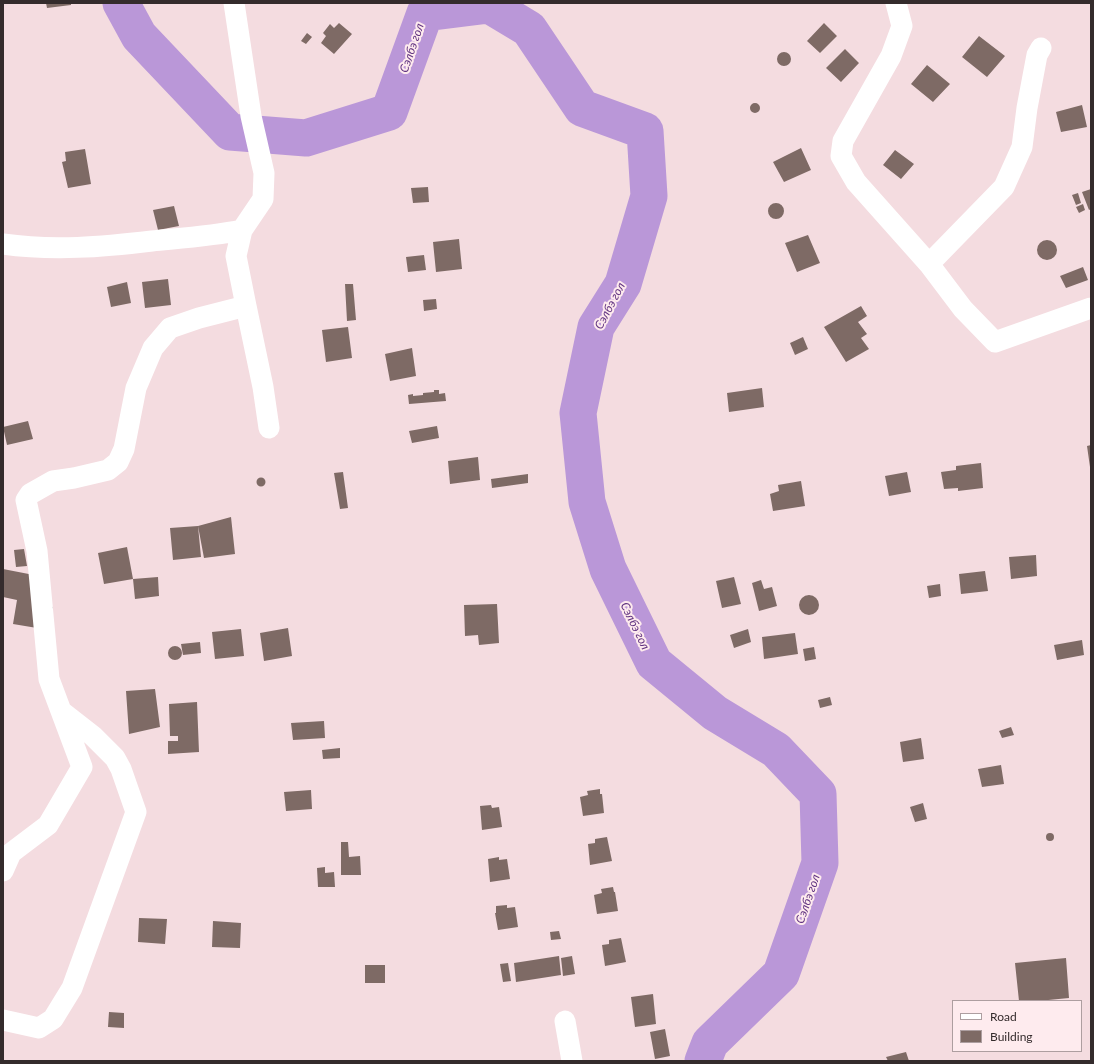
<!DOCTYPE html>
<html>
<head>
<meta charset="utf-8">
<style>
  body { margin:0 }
  #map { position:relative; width:1094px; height:1064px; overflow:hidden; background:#f4dce0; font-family:Lato,sans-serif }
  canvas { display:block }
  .frame { position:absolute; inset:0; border:4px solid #342b2c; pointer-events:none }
  .legend { position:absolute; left:952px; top:1000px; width:130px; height:52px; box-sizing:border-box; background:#feebee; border:1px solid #ad9ea0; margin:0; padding:5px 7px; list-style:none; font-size:12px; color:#342b2c }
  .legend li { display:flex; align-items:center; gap:8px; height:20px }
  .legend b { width:20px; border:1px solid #ad9ea0 }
</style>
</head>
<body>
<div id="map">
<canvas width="1094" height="1064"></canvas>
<div class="frame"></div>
<ul class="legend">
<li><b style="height:5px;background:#fff"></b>Road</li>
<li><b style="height:11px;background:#7e6a65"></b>Building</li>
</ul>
</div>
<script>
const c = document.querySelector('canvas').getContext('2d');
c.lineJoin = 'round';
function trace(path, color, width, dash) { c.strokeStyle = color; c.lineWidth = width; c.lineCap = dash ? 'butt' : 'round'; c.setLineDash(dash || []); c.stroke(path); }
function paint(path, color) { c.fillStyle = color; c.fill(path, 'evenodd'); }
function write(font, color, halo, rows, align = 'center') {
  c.font = font + ' Lato,sans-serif'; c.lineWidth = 4; c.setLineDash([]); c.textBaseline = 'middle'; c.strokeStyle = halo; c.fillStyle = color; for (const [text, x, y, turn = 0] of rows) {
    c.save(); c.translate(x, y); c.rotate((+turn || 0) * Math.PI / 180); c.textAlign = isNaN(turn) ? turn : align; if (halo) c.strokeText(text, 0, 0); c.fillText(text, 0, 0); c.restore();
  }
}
trace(new Path2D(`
  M 121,3 L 139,36 L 230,132 L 306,138 L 389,112 L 425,13 L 489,5 L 529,29 L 582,108 L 645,131 L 649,196 L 623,284 L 596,327 L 578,413 L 587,502 L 608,569 L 654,663 L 715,713 L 776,750 L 818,794 L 820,863 L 781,974 L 710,1043 L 703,1061`), '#ba97d8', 37);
paint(new Path2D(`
  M 46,3 L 71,3 L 71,5 L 47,8 Z
  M 339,23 L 352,34 L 334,54 L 321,43 L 326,36 L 323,33 L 330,24 L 334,28 Z
  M 824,23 L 837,36 L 820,53 L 807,41 Z
  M 307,33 L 312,37 L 306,44 L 301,41 Z
  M 979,36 L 1005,56 L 987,77 L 962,57 Z
  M 845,49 L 859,63 L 841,82 L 826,68 Z
  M777 59a7 7 0 1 1 14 0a7 7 0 1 1-14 0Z
  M 927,65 L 950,84 L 933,102 L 911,84 Z
  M750 108a5 5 0 1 1 10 0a5 5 0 1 1-10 0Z
  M 1082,105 L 1087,127 L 1061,132 L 1056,112 Z
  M 801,148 L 811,170 L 784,182 L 773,162 Z
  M 85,149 L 91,184 L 68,188 L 62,162 L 66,161 L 65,152 Z
  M 895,150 L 914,164 L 901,179 L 883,165 Z
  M 428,187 L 429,202 L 413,203 L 411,188 Z
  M 1091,189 L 1091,209 L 1089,210 L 1082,192 Z
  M 1078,193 L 1081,203 L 1076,205 L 1072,195 Z
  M768 211a8 8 0 1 1 16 0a8 8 0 1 1-16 0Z
  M 1083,204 L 1085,210 L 1079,213 L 1076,207 Z
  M 174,206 L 179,226 L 158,230 L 153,210 Z
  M 808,235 L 820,263 L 797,272 L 785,243 Z
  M 459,239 L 462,269 L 436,272 L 433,242 Z
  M1037 250a10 10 0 1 1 20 0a10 10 0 1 1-20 0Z
  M 424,255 L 426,270 L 408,272 L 406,257 Z
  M 1083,267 L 1088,280 L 1066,288 L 1060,276 Z
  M 168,279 L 171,305 L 145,308 L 142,282 Z
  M 127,282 L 131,303 L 111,307 L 107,287 Z
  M 345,284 L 353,284 L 356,320 L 347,321 Z
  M 436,299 L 437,309 L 424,311 L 423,300 Z
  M 861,306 L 867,316 L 858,322 L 867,334 L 861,338 L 869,349 L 846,362 L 824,327 Z
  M 348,327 L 352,358 L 326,362 L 322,330 Z
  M 803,337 L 808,349 L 795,355 L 790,343 Z
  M 412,348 L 416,376 L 390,381 L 385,354 Z
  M 762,388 L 764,407 L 729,412 L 727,393 Z
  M 434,390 L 439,390 L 439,394 L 445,393 L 446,401 L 409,404 L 408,395 L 413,394 L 413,396 L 423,395 L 423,393 L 434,392 Z
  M 28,421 L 33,439 L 7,445 L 3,427 Z
  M 437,426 L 439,438 L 412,443 L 409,431 Z
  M 1091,445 L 1091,467 L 1090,467 L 1087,446 Z
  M 478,457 L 480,480 L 450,484 L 448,461 Z
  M 981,463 L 983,488 L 958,491 L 958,488 L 944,489 L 941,472 L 956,470 L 956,466 Z
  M 343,472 L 348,508 L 340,509 L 334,473 Z
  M 907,472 L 911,492 L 889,496 L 885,476 Z
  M 528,474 L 528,483 L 492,488 L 491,479 Z
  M256.5 482a4.5 4.5 0 1 1 9 0a4.5 4.5 0 1 1-9 0Z
  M 801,481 L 805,506 L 773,511 L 770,494 L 779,491 L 778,485 Z
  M 231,517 L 235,554 L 204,558 L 198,526 L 201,557 L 173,560 L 170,528 L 198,526 Z
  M 127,547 L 133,579 L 104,584 L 98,553 Z
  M 24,549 L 27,566 L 16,567 L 14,550 Z
  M 1036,555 L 1037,576 L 1011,579 L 1009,557 Z
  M 3,569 L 39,576 L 33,603 L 53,607 L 49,630 L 13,624 L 17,600 L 3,597 Z
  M 985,571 L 988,591 L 961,594 L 959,574 Z
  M 158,577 L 159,596 L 135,599 L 133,579 Z
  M 734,577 L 741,604 L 722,608 L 716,581 Z
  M 761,580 L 764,589 L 772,587 L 777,606 L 759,611 L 752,583 Z
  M 940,584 L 941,596 L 929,598 L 927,586 Z
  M799 605a10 10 0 1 1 20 0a10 10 0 1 1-20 0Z
  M 497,604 L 499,643 L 479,645 L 478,635 L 465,636 L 464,605 Z
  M 288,628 L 292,656 L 264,661 L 260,633 Z
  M 241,629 L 244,656 L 215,659 L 212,632 Z
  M 748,629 L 751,642 L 734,648 L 730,635 Z
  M 795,633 L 798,654 L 764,659 L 762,637 Z
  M 1082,640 L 1084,655 L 1057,660 L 1054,645 Z
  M 200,642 L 201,653 L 183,655 L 181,644 Z
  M168 653a7 7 0 1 1 14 0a7 7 0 1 1-14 0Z
  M 814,647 L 816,659 L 805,661 L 803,649 Z
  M 155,689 L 160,727 L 129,734 L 126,691 Z
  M 830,697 L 832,705 L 820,708 L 818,700 Z
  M 197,702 L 199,752 L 168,754 L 168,741 L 178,741 L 178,736 L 170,736 L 169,704 Z
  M 324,721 L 325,738 L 293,740 L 291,723 Z
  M 1011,727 L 1014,735 L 1002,738 L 999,731 Z
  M 921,738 L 924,759 L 903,762 L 900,742 Z
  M 340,748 L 340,758 L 323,759 L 322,750 Z
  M 1001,765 L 1004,784 L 982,787 L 978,769 Z
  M 600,789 L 600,794 L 602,794 L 604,813 L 583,816 L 580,797 L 588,795 L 587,791 Z
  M 311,790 L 312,809 L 286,811 L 284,792 Z
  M 923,803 L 927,819 L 915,822 L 910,807 Z
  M 491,805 L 492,808 L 499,807 L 502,827 L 482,830 L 480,806 Z
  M1046 837a4 4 0 1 1 8 0a4 4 0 1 1-8 0Z
  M 607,837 L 612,861 L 590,865 L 588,844 L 595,843 L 595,839 Z
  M 341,842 L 348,842 L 349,857 L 360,856 L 361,875 L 341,875 Z
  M 499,857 L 499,860 L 507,859 L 510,879 L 490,882 L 488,859 Z
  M 325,867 L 325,873 L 334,872 L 335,887 L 318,887 L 317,868 Z
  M 613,887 L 614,892 L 615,892 L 618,911 L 597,914 L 594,895 L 602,893 L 601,889 Z
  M 507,905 L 507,908 L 515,907 L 518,927 L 498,930 L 495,913 L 496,913 L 496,906 Z
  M 139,918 L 167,919 L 165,944 L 138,942 Z
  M 213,921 L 241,923 L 240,948 L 212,947 Z
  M 559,931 L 561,939 L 551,940 L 550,932 Z
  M 621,938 L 626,962 L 605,966 L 602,945 L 609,944 L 609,940 Z
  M 559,956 L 561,975 L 516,982 L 514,963 Z
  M 572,956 L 575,974 L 563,976 L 561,958 Z
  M 1066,958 L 1069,998 L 1038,1001 L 1019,1001 L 1015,963 Z
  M 508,963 L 511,981 L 503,982 L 500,964 Z
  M 365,965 L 385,965 L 385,983 L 365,983 Z
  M 653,994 L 656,1024 L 635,1027 L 631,997 Z
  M 109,1012 L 124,1013 L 124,1028 L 108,1027 Z
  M 665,1029 L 670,1056 L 655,1059 L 650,1032 Z
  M 906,1052 L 909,1061 L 888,1061 L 886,1057 Z`), '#7e6a65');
trace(new Path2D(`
  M 896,3 L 902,26 L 891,56 L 843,141 L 841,156 L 856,182 L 929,264 L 1004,187 L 1022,147 L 1027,108 L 1037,55 L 1041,48
  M 3,244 C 53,251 102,247 152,241 C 182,238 212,236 242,230
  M 929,264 L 963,309 L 995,342 L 1091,308
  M 246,306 L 263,387 L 269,428
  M 3,871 L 11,853 L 48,825 L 82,767 L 49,679 L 37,551 L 26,500 L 30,494 L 53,481 L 74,478 L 108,470 L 118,462 L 124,449 L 136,388 L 153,348 L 170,328 L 199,318 L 246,306 L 236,256 L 242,230 L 263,199 L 264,173 L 251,116 L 234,3
  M 3,1020 L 39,1028 L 53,1019 L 72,988 L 136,812 L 121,769 L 115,758 L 93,736 L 61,711
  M 565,1021 L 572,1061`), '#fff', 21);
write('italic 12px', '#613481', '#feebee', [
  ["Сэлбэ гол",412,48,-71],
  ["Сэлбэ гол",610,306,-62],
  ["Сэлбэ гол",635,626,64],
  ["Сэлбэ гол",808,899,-71]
]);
</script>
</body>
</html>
